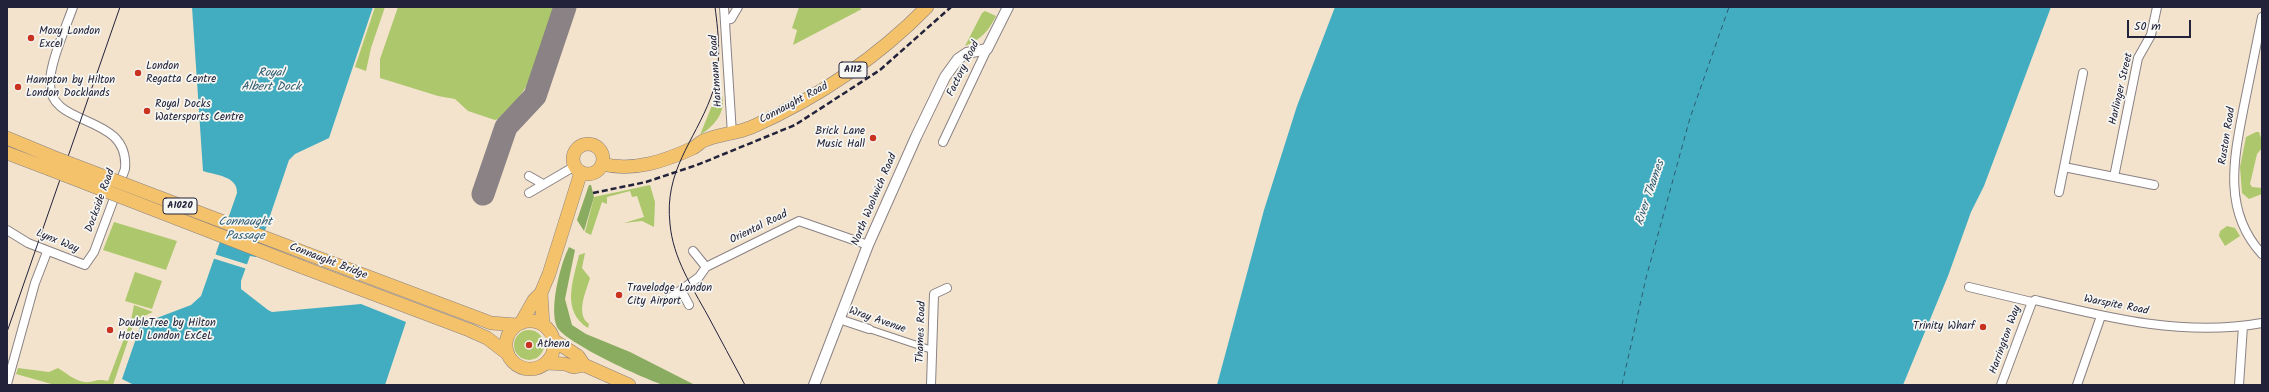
<!DOCTYPE html>
<html>
<head>
<meta charset="utf-8">
<style>
  body { margin:0 }
  #map { position:relative; width:2269px; height:392px; overflow:hidden; background:#f3e3cc; font-family:Kalam,sans-serif }
  canvas { display:block }
  .frame { position:absolute; inset:0; border:8px solid #22223b; pointer-events:none }
  .scale { position:absolute; left:2127px; top:20px; width:64px; height:18px; box-sizing:border-box; border:2px solid #22223b; border-top:0; padding-left:5px; font-size:12px; line-height:14px; white-space:nowrap; color:#22223b; -webkit-text-stroke:3px #f6f6f2; paint-order:stroke }
</style>
</head>
<body>
<div id="map">
<canvas width="2269" height="392"></canvas>
<div class="frame"></div>
<div class="scale">50 m</div>
</div>
<script>
const c = document.querySelector('canvas').getContext('2d');
c.lineJoin = 'round';
function paint(path, color) { c.fillStyle = color; c.fill(path, 'evenodd'); }
function trace(path, color, width, dash) { c.strokeStyle = color; c.lineWidth = width; c.lineCap = dash ? 'butt' : 'round'; c.setLineDash(dash || []); c.stroke(path); }
function write(font, color, halo, rows, align = 'center') {
  c.font = font + ' Kalam,sans-serif'; c.lineWidth = 3.5; c.setLineDash([]); c.textBaseline = 'middle'; c.strokeStyle = halo; c.fillStyle = color; for (const [text, x, y, turn = 0] of rows) {
    c.save(); c.translate(x, y); c.rotate((+turn || 0) * Math.PI / 180); c.textAlign = isNaN(turn) ? turn : align; if (halo) c.strokeText(text, 0, 0); c.fillText(text, 0, 0); c.restore();
  }
}
paint(new Path2D(`
  M 375,7 L 385,7 L 371,48 L 366,71 L 355,67 Z
  M 398,7 L 555,7 L 528,84 L 517,100 L 498,119 L 495,120 L 468,111 L 455,99 L 438,96 L 380,78 L 380,59 Z
  M 799,7 L 857,7 L 862,9 L 793,45 L 797,30 L 792,28 Z
  M 985,11 L 996,16 C 988,32 981,39 965,46 L 982,13 Z
  M 719,88 C 730,108 716,125 700,135 Z
  M 2256,132 L 2259,132 L 2262,141 L 2262,148 L 2257,154 L 2250,184 L 2252,187 L 2262,188 L 2262,194 L 2249,199 L 2242,193 L 2240,167 L 2246,137 Z
  M 650,185 L 655,202 L 654,227 L 642,221 L 624,223 L 644,217 L 637,196 L 632,197 L 630,191 L 607,197 L 607,204 L 602,202 L 591,235 L 585,232 L 594,197 Z
  M 114,222 L 177,241 L 166,270 L 103,250 Z
  M 2227,226 L 2235,228 L 2240,236 L 2225,246 L 2219,236 L 2220,231 Z
  M 585,253 L 582,268 L 590,278 C 586,292 575,314 589,324 L 588,328 C 561,311 573,281 579,255 Z
  M 135,272 L 162,281 L 152,309 L 125,301 Z
  M 134,305 L 153,312 L 135,320 L 113,385 L 55,385 L 16,374 L 18,368 L 49,372 L 58,368 C 66,373 74,380 84,382 C 95,383 95,378 108,381 L 131,320 Z
  M514 345a15 15 0 1 1 30 0a15 15 0 1 1-30 0Z`), '#adc76d');
paint(new Path2D(`
  M 589,185 L 591,185 L 594,197 L 584,231 L 577,220 Z
  M 569,247 L 575,250 L 565,299 L 572,325 L 586,334 L 630,352 L 695,385 C 685,385 673,387 664,385 C 646,380 564,342 557,327 C 549,309 560,265 569,247 Z`), '#8aac60');
paint(new Path2D(`
  M 192,7 L 373,7 L 329,138 L 295,154 L 289,160 L 256,257 L 250,256 L 241,281 L 241,289 L 268,310 L 272,312 L 361,304 L 406,322 L 385,385 L 134,385 L 122,379 L 141,324 L 191,305 L 201,296 L 237,193 C 238,176 215,175 203,171 Z
  M 1335,7 L 2051,7 L 1984,186 L 1971,212 L 1948,276 L 1903,385 L 1217,385 L 1264,210 L 1297,106 Z`), '#42adc1');
paint(new Path2D(`
  M 214,254 L 249,265 L 247,269 L 212,258 Z`), '#f3e3cc');
trace(new Path2D(`
  M 1622,385 L 1646,278 L 1690,118 L 1729,7`), '#2f5a71', 1, [5, 4]);
trace(new Path2D(`
  M 483,194 L 506,127 L 535,96 L 565,7`), '#8a8284', 23);
const pedestrian = new Path2D(`
  M 869,329 L 932,350`);
const minor = new Path2D(`
  M 724,7 L 732,134
  M 2262,17 C 2256,47 2250,77 2244,106 C 2234,157 2222,211 2262,254
  M 725,20 L 731,19 L 738,7
  M 943,142 L 987,49
  M 2064,167 L 2154,185
  M 529,176 L 543,184
  M 2114,177 L 2138,58 L 2151,35 L 2157,7
  M 2059,192 L 2083,73
  M 529,193 L 575,166
  M 7,230 L 28,243 L 85,265 L 94,252 L 125,169 C 130,112 49,129 50,83 C 50,62 66,27 73,7
  M 693,251 L 706,267
  M 1969,287 L 2032,302
  M 681,290 L 689,305
  M 670,298 L 699,277 L 706,267 L 799,221 L 868,245
  M 2032,302 L 2035,300 C 2109,318 2185,337 2262,323
  M 839,319 L 869,329
  M 7,384 L 35,283 L 47,252
  M 931,385 L 934,294 L 947,288
  M 2001,385 L 2032,302
  M 2077,385 L 2101,316
  M 2239,385 L 2243,326`);
const tertiary = new Path2D(`
  M 814,385 L 868,245 L 916,137 L 945,77 L 958,59 L 967,53 L 987,49 L 1008,7`);
const primary = new Path2D(`
  M 7,138 L 53,157
  M573 159a15 15 0 1 1 30 0a15 15 0 1 1-30 0Z
  M 7,153 L 49,169
  M 602,164 C 633,172 665,161 693,148 C 697,146 699,143 703,141 C 718,134 736,134 752,127 C 817,98 877,58 927,7
  M 308,254 L 491,323 L 517,325
  M 302,267 L 469,330 L 487,338 L 508,354
  M 541,293 L 543,325
  M506 345a24 24 0 1 1 48 0a24 24 0 1 1-48 0Z
  M 521,323 L 534,300 L 541,293 L 549,274 L 581,172
  M 553,340 L 578,356 L 584,365
  M 546,363 L 565,364 L 573,367 L 584,365 L 629,385`);
trace(pedestrian, '#8a8284', 8);
trace(minor, '#8a8284', 10);
trace(tertiary, '#8a8284', 12);
trace(primary, '#8a8284', 14);
trace(pedestrian, '#fff', 6);
trace(minor, '#fff', 8);
trace(tertiary, '#fff', 10);
trace(primary, '#f4c26a', 13);
trace(new Path2D(`
  M 715,7 C 719,37 722,67 711,97 C 694,142 664,171 670,224 C 673,258 692,287 708,316 C 720,339 733,362 745,385
  M 7,332 L 120,7`), '#22223b', 1);
trace(new Path2D(`
  M 593,193 L 646,182 L 697,165 L 795,125 L 880,70 L 951,7`), '#22223b', 2.5, [6, 3]);
const primaryBridge = new Path2D(`
  M 53,157 L 308,254
  M 49,169 L 302,267`);
trace(primaryBridge, '#8a8284', 14, []);
trace(primaryBridge, '#f4c26a', 13);
for (const [x, y, r, color] of [
  [31,38,4,"#c8321e"],
  [138,73,4,"#c8321e"],
  [18,87,4,"#c8321e"],
  [147,111,4,"#c8321e"],
  [873,138,4,"#c8321e"],
  [619,295,4,"#c8321e"],
  [1983,327,4,"#c8321e"],
  [110,330,4,"#c8321e"],
  [529,345,4,"#c8321e"]
]) { const dot = new Path2D(); dot.arc(x, y, r, 0, 2 * Math.PI); c.fillStyle = color; c.fill(dot); trace(dot, '#f6f6f2', 1.5); }
for (const [x, y, w] of [
  [853,70,28],
  [180,206,34]
]) { const box = new Path2D(); box.roundRect(x - w / 2, y - 8, w, 16, 3); c.fillStyle = '#f6f6f2'; c.fill(box); trace(box, '#22223b', 1); }
write('bold 10px', '#22223b', null, [
  ["A112",853,70],
  ["A1020",180,206]
]);
write('11px', '#22223b', '#f6f6f2', [
  ["Moxy London",39,32],
  ["Excel",39,45],
  ["London",146,67],
  ["Regatta Centre",146,80],
  ["Hampton by Hilton",26,81],
  ["London Docklands",26,94],
  ["Royal Docks",155,105],
  ["Watersports Centre",155,118],
  ["Brick Lane",865,132,"right"],
  ["Music Hall",865,145,"right"],
  ["Travelodge London",627,289],
  ["City Airport",627,302],
  ["DoubleTree by Hilton",118,324],
  ["Hotel London ExCeL",118,337],
  ["Trinity Wharf",1975,327,"right"],
  ["Athena",537,345]
], 'left');
write('11px', '#22223b', '#f6f6f2', [
  ["Factory Road",964,69,-64],
  ["Hartmann Road",717,71,-94],
  ["Harlinger Street",2122,89,-77],
  ["Connaught Road",794,104,-28],
  ["Ruston Road",2228,136,-81],
  ["North Woolwich Road",875,200,-67],
  ["Dockside Road",101,201,-70],
  ["Oriental Road",759,228,-26],
  ["Lynx Way",57,242,22],
  ["Connaught Bridge",328,262,21],
  ["Warspite Road",2116,306,11],
  ["Wray Avenue",877,321,19],
  ["Thames Road",922,332,-88],
  ["Harrington Way",2006,340,-70]
]);
write('italic 12px', '#2f5a71', '#f6f6f2', [
  ["Royal",271,74],
  ["Albert Dock",271,88],
  ["River Thames",1651,193,-71],
  ["Connaught",245,223],
  ["Passage",245,237]
]);
</script>
</body>
</html>
